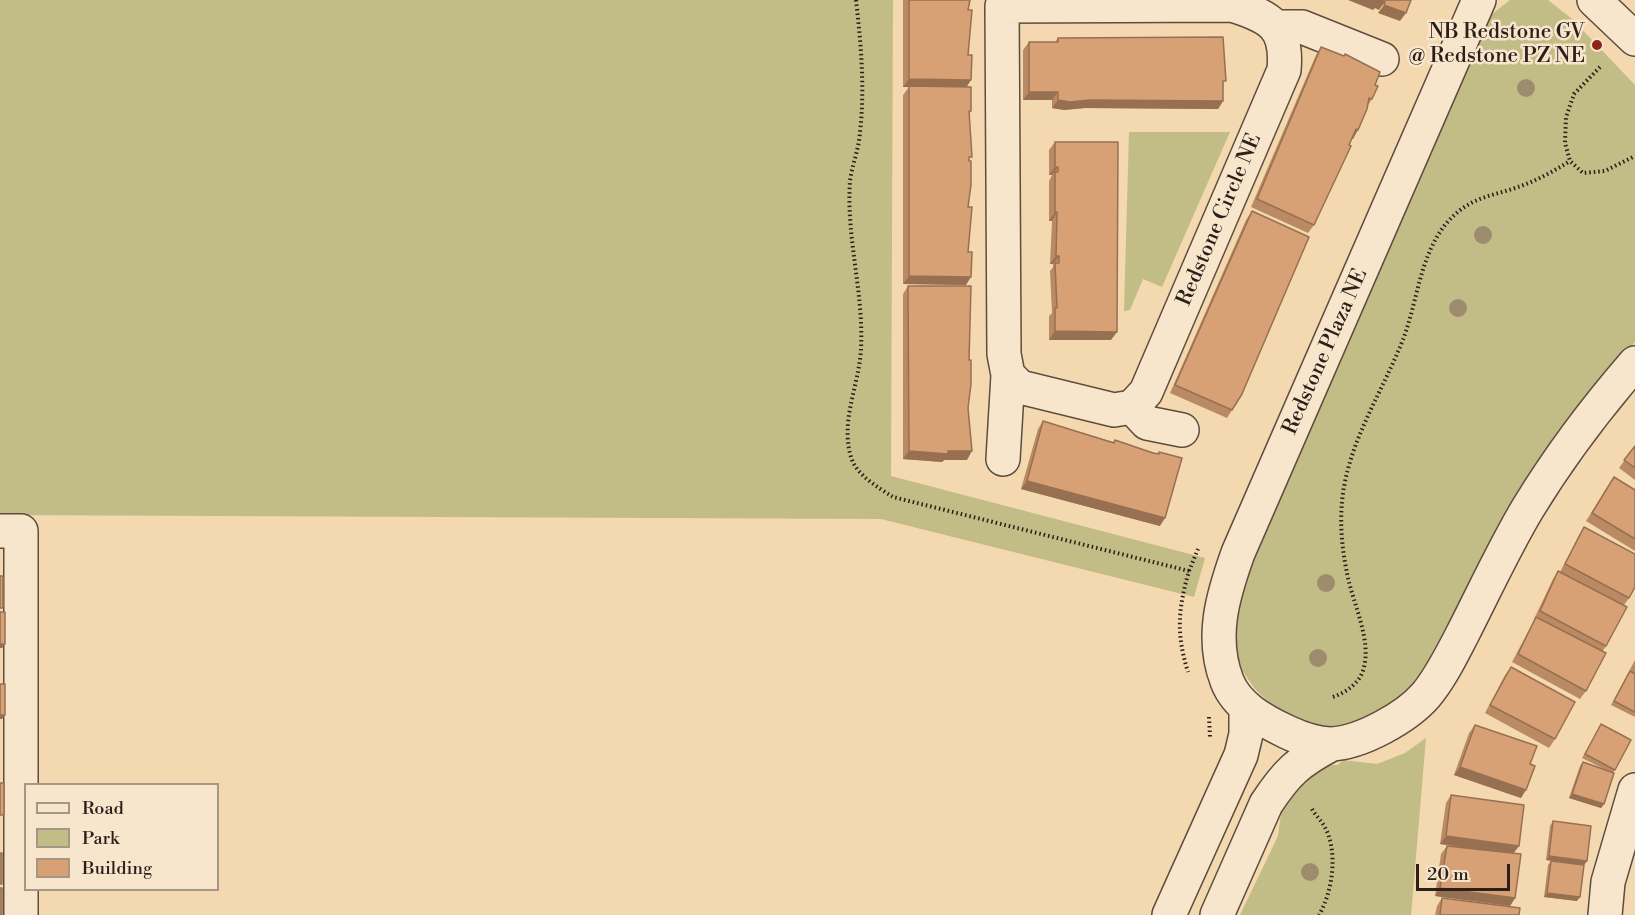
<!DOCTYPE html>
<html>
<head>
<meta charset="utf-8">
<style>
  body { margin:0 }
  #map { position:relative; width:1635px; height:915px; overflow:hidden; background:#f3d8b0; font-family:"Libre Bodoni",serif }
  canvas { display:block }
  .legend { position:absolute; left:24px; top:783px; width:195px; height:108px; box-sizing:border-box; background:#f7e6cc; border:2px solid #a69684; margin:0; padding:8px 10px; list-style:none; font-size:18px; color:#2c1e19 }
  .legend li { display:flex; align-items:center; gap:12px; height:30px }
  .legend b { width:30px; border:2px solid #a69684 }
  .scale { position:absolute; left:1416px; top:864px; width:94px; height:27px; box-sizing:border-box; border:3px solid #2c1e19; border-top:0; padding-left:8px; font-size:18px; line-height:21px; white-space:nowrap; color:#2c1e19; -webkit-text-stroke:4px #f7e6cc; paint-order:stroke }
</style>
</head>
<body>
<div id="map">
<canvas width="1635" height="915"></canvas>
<ul class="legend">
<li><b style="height:8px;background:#f7e6cc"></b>Road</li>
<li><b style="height:16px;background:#c2bc87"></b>Park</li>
<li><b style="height:16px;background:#d8a075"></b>Building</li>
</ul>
<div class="scale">20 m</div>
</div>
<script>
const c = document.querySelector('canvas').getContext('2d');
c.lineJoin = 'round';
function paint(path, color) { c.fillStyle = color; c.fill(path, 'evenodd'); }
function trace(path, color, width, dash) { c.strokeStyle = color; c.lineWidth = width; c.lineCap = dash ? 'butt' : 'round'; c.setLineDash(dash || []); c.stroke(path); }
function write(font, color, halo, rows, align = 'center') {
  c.font = font + ' "Libre Bodoni",serif'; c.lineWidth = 5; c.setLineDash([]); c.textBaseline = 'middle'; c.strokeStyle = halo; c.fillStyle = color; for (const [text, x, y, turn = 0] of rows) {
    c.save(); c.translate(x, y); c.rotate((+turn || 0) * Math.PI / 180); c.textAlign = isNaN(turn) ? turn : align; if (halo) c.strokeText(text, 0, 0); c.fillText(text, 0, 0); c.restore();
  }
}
paint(new Path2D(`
  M 0,0 L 893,0 L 891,476 L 1205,558 L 1194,597 L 881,519 L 0,515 Z
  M 1510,0 L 1548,0 L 1572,19 L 1635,85 L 1635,342 L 1562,427 L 1533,467 L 1421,684 L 1399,707 L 1346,728 L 1318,728 L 1293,719 L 1271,705 L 1255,689 L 1242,670 L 1233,636 L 1238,589 L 1491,15 Z
  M 1129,132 L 1230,132 L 1162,287 L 1143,279 L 1130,310 L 1124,311 Z
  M 1426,738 L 1411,915 L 1240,915 L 1278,836 L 1281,813 L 1289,792 L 1321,765 L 1338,765 L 1343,760 L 1377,764 L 1405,753 Z`), '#c2bc87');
const minor = new Path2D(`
  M 1479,0 L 1238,553 C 1223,595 1210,637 1227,681 C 1237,707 1264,721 1287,732 C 1300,738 1317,744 1331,744 C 1361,743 1407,717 1426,695 C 1441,677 1452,654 1463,633 C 1484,592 1504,548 1528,508 C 1559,457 1596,408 1635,363
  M 1594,0 L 1635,39
  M 1232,5 C 1271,17 1288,27 1284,70 L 1146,392 L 1132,407 L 1114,410 L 1020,387 L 1008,375 L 1004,354 L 1002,6 Z
  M 1278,27 L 1302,27 L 1382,59
  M 1132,407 L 1147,423 L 1182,430
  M 1003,459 L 1008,375
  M 0,531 L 21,531 L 21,915
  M 1169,915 L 1241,755 L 1246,734 L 1246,708
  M 1217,915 L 1266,804 C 1287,772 1298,762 1332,744
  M 1605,915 L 1608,882 L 1635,790`);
trace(minor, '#5e4c3f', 36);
trace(new Path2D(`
  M 856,0 C 861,44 865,88 860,132 C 859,149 852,165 850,181 C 846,238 864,293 861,349 C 859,386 840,420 851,457 C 856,475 879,488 893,497 L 1189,571 C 1178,609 1176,634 1188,672
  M 1600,67 L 1574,94 L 1566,117 L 1565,143 L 1570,161 L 1583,173 L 1605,171 L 1635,156
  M 1189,571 L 1198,549
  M 1333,697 C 1347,692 1361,682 1364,667 C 1371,640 1354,605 1348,578 C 1342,550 1339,522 1343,493 C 1351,437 1384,389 1404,337 C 1420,293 1421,238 1463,208 C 1480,196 1499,194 1518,187 C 1536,181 1554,171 1570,161
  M 1209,717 L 1210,737
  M 1312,809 C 1315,815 1320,819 1323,824 C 1339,849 1333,891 1319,915`), '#2c1e19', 4, [1.5, 3]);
trace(minor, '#f7e6cc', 33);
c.fillStyle = '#9e8c6f';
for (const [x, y] of [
  [1526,88],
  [1483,235],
  [1458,308],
  [1326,583],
  [1318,658],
  [1310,872]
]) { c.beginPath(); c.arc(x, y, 9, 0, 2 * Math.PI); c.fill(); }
paint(new Path2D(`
  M 903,0 L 970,0 L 968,10 L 966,87 L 971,111 L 969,115 L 969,161 L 966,285 L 903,284 L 903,95 L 909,87 L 903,87 Z
  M 1058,38 L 1223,84 L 1223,101 L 1218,109 L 1085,108 L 1064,110 L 1052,108 L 1052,100 L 1023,100 L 1023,50 L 1029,42 L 1055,42 Z
  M 1321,47 L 1375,85 L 1372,99 L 1368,105 L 1353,139 L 1352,138 L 1314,225 L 1308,233 L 1251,207 L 1316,55 Z
  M 1055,142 L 1111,340 L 1049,340 L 1049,316 L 1052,313 L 1050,271 L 1053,267 L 1053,264 L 1050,264 L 1052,221 L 1049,221 L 1049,181 L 1052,175 L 1049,175 L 1049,150 Z
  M 1252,211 L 1232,410 L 1227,418 L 1170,393 L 1246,220 Z
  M 908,286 L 969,360 L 967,460 L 944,460 L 942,462 L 903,459 L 903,294 Z
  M 1043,421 L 1113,442 L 1115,440 L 1158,454 L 1159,452 L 1160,526 L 1021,489 L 1038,429 Z
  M 1635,446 L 1635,480 L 1619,468 Z
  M 1614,477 L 1635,490 L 1635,551 L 1586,521 Z
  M 1584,527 L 1629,598 L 1624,605 L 1606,646 L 1602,652 L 1586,691 L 1580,699 L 1512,662 L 1531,626 L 1535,619 L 1534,619 L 1553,579 L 1558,571 L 1560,572 L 1579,535 Z
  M 1635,660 L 1635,717 L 1611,705 Z
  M 1511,667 L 1555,739 L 1549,748 L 1485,713 L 1505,675 Z
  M 1601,724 L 1615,770 L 1613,772 L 1604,804 L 1601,808 L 1569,798 L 1580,766 L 1583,762 L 1604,769 L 1582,758 Z
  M 1475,725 L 1530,764 L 1521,798 L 1454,775 L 1469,733 Z
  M 1451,795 L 1514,853 L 1515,898 L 1510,906 L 1435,896 L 1441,854 L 1447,846 L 1466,848 L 1440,844 L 1446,803 Z
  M 1553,821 L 1587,861 L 1584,865 L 1546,860 L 1550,826 Z
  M 1551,861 L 1577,901 L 1544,897 L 1548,865 Z
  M 1442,898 L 1519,915 L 1435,915 L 1437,906 Z`), '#ba8a65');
paint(new Path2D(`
  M 1348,0 L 1380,0 L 1385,2 L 1379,10 L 1375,8 L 1373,10 Z
  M 1384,5 L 1406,13 L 1400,21 L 1378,13 Z
  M 909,79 L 971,80 L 966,88 L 903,87 Z
  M 1029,92 L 1058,92 L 1052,100 L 1023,100 Z
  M 1058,100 L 1090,100 L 1223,101 L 1218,109 L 1085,108 L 1064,110 L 1052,108 Z
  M 1356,129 L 1358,130 L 1353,139 L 1350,138 Z
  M 1055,167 L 1058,167 L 1052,175 L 1049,175 Z
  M 1055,212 L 1057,212 L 1052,221 L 1049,221 Z
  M 1056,256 L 1059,256 L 1053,264 L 1050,264 Z
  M 909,276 L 971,277 L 966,285 L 903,284 Z
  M 1055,331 L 1117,332 L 1111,340 L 1049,340 Z
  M 909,451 L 972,451 L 967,460 L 944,460 L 942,462 L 903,459 Z
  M 1027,481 L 1165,518 L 1160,526 L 1021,489 Z
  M 0,644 L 5,644 L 2,648 L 0,648 Z
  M 0,715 L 5,715 L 2,719 L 0,719 Z
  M 1460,767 L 1526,790 L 1521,798 L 1454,775 Z
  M 1572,794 L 1604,804 L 1601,808 L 1569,798 Z
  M 1446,836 L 1519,846 L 1513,854 L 1440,844 Z
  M 1549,856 L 1587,861 L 1584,865 L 1546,860 Z
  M 1440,888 L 1515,898 L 1510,906 L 1435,896 Z
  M 1547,893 L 1580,897 L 1577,901 L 1544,897 Z`), '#977052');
const building = new Path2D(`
  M 909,0 L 970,0 L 968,10 L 972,10 L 968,55 L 972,55 L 971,80 L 909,79 Z
  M 1380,0 L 1411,0 L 1406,13 L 1384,5 L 1385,2 Z
  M 1223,37 L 1226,81 L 1223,81 L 1223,101 L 1090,100 L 1070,102 L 1058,100 L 1058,92 L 1029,92 L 1029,42 L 1058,42 L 1058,38 Z
  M 1321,47 L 1344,56 L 1345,54 L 1380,72 L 1375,85 L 1378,86 L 1372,99 L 1369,98 L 1367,109 L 1358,130 L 1356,129 L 1349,145 L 1351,146 L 1314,225 L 1257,199 Z
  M 909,86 L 971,87 L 971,111 L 969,111 L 972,157 L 969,157 L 969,161 L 971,161 L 971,185 L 968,207 L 972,207 L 968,252 L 972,252 L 971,277 L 909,276 Z
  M 1055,142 L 1118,142 L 1117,332 L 1055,331 L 1055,308 L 1057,308 L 1055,263 L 1059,263 L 1059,256 L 1056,256 L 1057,212 L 1055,212 L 1055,172 L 1058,172 L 1058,167 L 1055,167 Z
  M 1252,211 L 1309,237 L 1242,394 L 1232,410 L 1175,385 Z
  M 908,286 L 971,286 L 969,360 L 971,360 L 971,384 L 968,408 L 972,451 L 948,451 L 948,454 L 909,451 Z
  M 1043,421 L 1114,443 L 1115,440 L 1153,453 L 1159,454 L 1159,452 L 1182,458 L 1165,518 L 1027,481 Z
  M 1635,446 L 1635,468 L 1624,460 Z
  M 1614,477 L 1635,490 L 1635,539 L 1592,513 Z
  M 1584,527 L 1635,554 L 1635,587 L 1629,598 L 1565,564 Z
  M 1558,571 L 1627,607 L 1606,646 L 1540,611 Z
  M 0,576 L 3,576 L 3,608 L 0,608 Z
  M 0,612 L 5,612 L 5,644 L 0,644 Z
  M 1536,617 L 1606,653 L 1586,691 L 1518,654 Z
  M 1511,667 L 1575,702 L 1555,739 L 1490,705 Z
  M 1630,671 L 1635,674 L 1635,712 L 1614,701 Z
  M 0,684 L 5,684 L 5,715 L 0,715 Z
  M 1601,724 L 1631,740 L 1615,770 L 1585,754 Z
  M 1475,725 L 1537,746 L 1530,764 L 1535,766 L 1526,790 L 1460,767 Z
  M 1583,762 L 1614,773 L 1604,804 L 1572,794 Z
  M 0,783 L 4,783 L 4,815 L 0,815 Z
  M 1451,795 L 1524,805 L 1519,846 L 1446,836 Z
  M 1553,821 L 1591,826 L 1587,861 L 1549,856 Z
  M 1447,846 L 1521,854 L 1515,898 L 1440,888 Z
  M 0,853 L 2,853 L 2,884 L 0,884 Z
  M 1551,861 L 1584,865 L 1580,897 L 1547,893 Z
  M 0,888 L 2,888 L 2,915 L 0,915 Z
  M 1442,898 L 1520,908 L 1519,915 L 1440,915 Z`);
paint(building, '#d8a075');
trace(building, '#977052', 1.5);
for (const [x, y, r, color] of [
  [1597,45,6,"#8f2418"]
]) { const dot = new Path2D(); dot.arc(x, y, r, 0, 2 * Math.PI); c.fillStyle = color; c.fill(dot); trace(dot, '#f7e6cc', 2); }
write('21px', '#2c1e19', '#f7e6cc', [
  ["NB Redstone GV",1585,33],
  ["@ Redstone PZ NE",1585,57]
], 'right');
write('21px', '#2c1e19', '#f7e6cc', [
  ["Redstone Circle NE",1220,220,-67],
  ["Redstone Plaza NE",1326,352,-66]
]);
</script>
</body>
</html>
